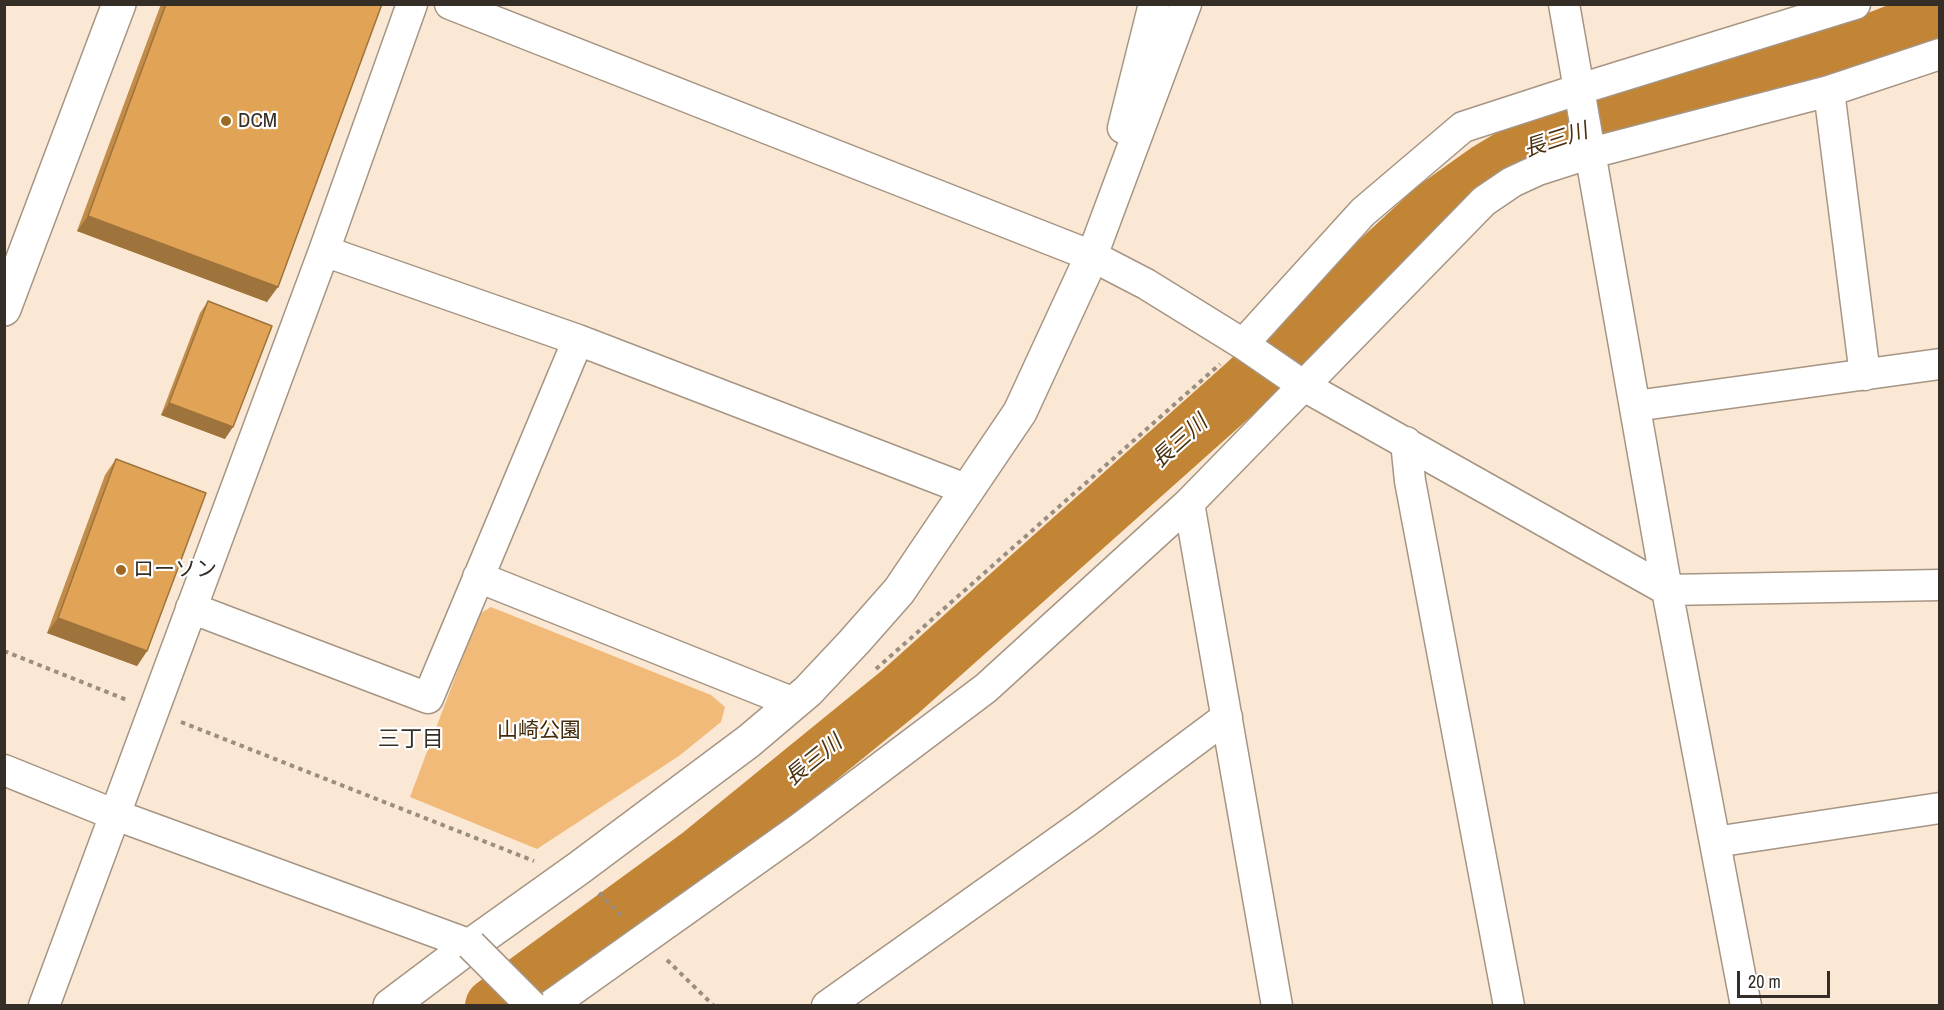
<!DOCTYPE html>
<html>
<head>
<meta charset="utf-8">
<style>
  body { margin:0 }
  #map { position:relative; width:1944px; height:1010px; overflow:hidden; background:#fae8d4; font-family:"Archivo Narrow",sans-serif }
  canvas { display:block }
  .frame { position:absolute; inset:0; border:6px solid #352e26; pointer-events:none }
  .scale { position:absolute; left:1737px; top:971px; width:93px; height:27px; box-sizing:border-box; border:3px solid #352e26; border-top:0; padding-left:8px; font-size:18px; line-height:21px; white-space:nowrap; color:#352e26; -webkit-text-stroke:4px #fff; paint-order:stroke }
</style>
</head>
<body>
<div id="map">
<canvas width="1944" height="1010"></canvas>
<div class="frame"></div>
<div class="scale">20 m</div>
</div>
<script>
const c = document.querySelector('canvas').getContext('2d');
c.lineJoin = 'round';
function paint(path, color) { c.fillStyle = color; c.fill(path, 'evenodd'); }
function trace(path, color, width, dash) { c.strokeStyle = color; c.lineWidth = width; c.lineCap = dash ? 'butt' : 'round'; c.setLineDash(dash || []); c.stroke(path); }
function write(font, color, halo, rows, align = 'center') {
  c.font = font + ' "Archivo Narrow","Noto Sans JP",sans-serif'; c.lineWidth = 4.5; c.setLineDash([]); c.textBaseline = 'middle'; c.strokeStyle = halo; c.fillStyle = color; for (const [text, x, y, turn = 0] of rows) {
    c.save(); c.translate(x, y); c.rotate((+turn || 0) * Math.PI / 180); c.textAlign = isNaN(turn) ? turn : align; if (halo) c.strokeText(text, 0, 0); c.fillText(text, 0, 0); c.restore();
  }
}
paint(new Path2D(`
  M 491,607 L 711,695 L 725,707 L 721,722 L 679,756 L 537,849 L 410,797 L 479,614 Z`), '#f2ba78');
trace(new Path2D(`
  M 493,1006 L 701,854 L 900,692 L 1244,385 L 1435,208 L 1487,171 L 1522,150 L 1566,134 L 1588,131 L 1847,51 L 1940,15`), '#c18535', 56);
const street = new Path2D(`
  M 450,4 L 1092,256 L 1146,284 L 1243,344 L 1304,386 L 1667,590 L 1940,585
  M 1564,4 L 1667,590 L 1746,1006
  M 1829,91 L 1865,375
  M 1123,128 L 1154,4
  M 324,251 L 578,340 L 968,490
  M 1092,256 L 1186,4
  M 1243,344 L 1363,212 L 1463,127 L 1580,89 L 1855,4
  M 1635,406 L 1940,364
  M 1406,442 L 1410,481 L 1509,1006
  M 1189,503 L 1277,1006
  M 478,577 L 794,703
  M 191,608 L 428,698 L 578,340
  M 4,770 L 113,814 L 471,945
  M 1715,842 L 1940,808
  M 44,1006 L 324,251 L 412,4
  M 550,1006 L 799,829 L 986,688 L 1189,503 L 1484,201 L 1512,182 L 1538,170 L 1591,153 L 1829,91 L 1940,54
  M 827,1006 L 1086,822 L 1227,717`);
const secondary = new Path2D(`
  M 4,309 L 119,4
  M 390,1006 L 471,945 L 579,868 L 749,741 L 808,691 L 854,642 L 899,591 L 1020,412 L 1092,256`);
trace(street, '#a69583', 33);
trace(secondary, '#a69583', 36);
trace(new Path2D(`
  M 4,651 L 127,700
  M 876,669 L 1220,364
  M 181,722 L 534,861
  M 599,893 L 623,917
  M 667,960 L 714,1006`), '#9a8e80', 4, [4.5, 4.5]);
trace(street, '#fff', 30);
trace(secondary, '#fff', 33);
const streetBridge = new Path2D(`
  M 471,945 L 532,1006`);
trace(streetBridge, '#a69583', 33, []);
trace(streetBridge, '#fff', 30);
paint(new Path2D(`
  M 161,4 L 382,4 L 267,302 L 77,231 Z
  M 208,301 L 225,439 L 161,415 L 200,313 Z
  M 116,459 L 147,651 L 137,666 L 47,633 L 105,475 Z`), '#c28d4a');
paint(new Path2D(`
  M 88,216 L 278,287 L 267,302 L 77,231 Z
  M 169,403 L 233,427 L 225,439 L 161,415 Z
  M 58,618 L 147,651 L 137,666 L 47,633 Z`), '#9e733c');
const building = new Path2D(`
  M 166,4 L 382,4 L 278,287 L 88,216 Z
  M 208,301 L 272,326 L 233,427 L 169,403 Z
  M 116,459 L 206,493 L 147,651 L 58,618 Z`);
paint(building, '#e1a456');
trace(building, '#9e733c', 1.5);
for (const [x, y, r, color] of [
  [226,121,6,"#9d6920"],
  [121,570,6,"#9d6920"]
]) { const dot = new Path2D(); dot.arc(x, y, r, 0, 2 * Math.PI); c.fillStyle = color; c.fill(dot); trace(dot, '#fff', 2); }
write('21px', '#352e26', '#fff', [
  ["DCM",238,121],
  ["ローソン",133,570]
], 'left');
write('21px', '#442b09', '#fff', [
  ["山崎公園",539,731]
]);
write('italic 22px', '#4a310f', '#fff', [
  ["長三川",1556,141,-18],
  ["長三川",1180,442,-42],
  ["長三川",814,761,-39]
]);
write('22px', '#352e26', '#fff', [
  ["三丁目",411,740]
]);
</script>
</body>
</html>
